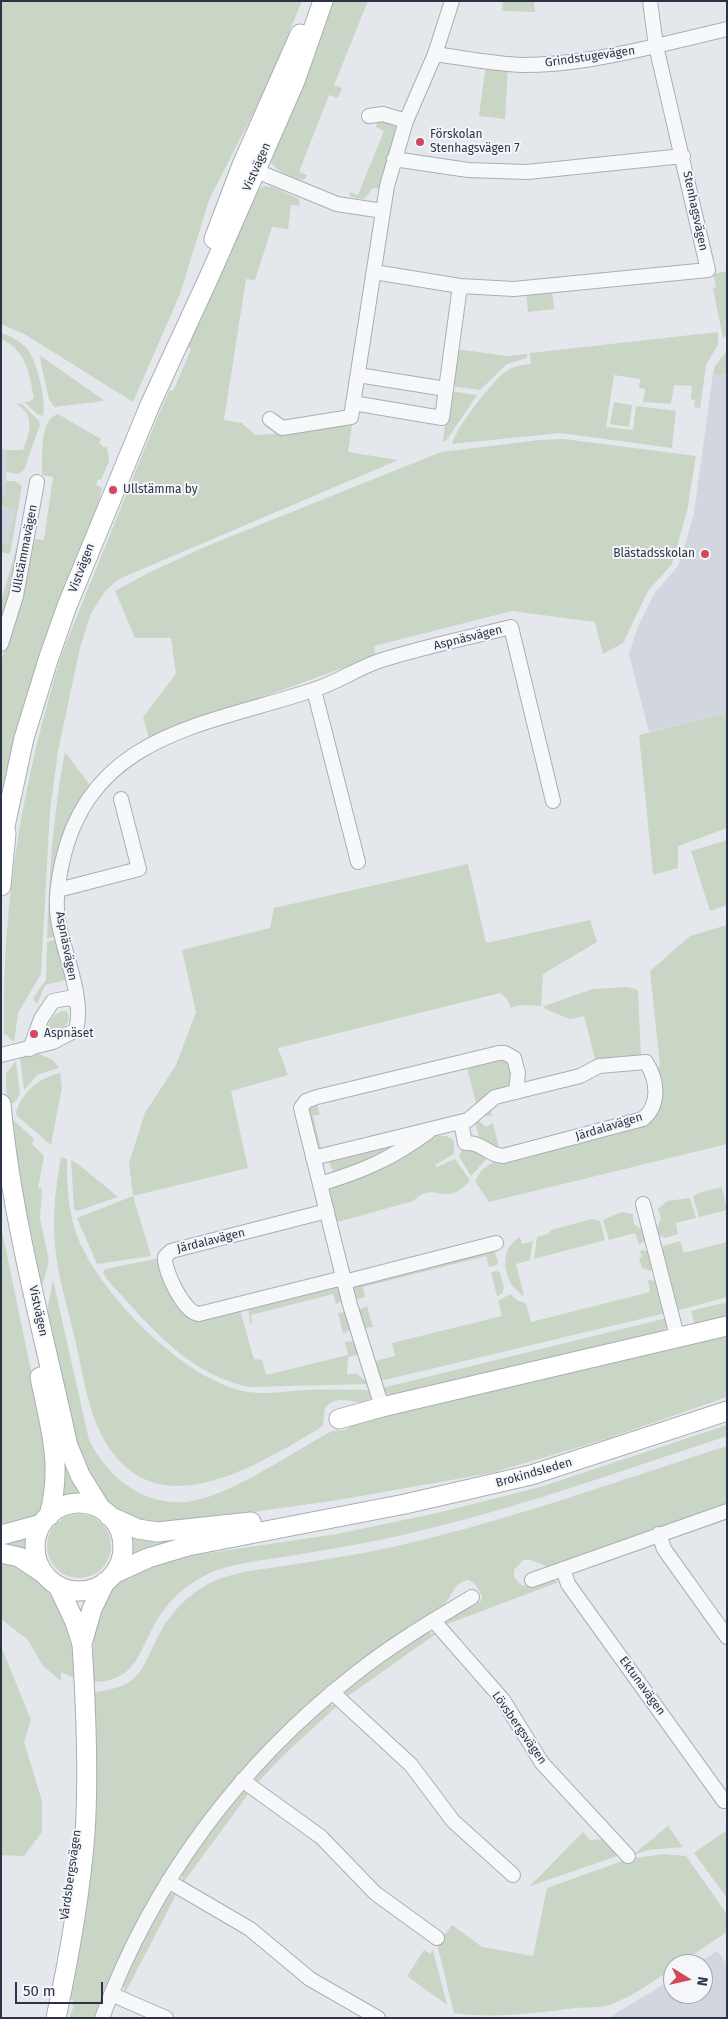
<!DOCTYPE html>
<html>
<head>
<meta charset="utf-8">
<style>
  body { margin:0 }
  #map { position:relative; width:728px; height:2019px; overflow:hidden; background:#e4e7ec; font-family:"Fira Sans",sans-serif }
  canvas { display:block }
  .frame { position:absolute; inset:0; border:2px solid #2b3445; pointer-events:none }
  .north { position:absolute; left:663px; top:1954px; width:50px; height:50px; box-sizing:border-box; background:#f4f6f9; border:1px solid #a4a8b1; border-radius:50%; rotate:99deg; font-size:14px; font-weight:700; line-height:20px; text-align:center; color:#2b3445 }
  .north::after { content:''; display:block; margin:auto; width:18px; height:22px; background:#d1495b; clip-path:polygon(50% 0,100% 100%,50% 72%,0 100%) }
  .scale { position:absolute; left:15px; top:1982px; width:88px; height:22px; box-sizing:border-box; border:2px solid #2b3445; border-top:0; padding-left:6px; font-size:15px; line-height:18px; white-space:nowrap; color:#2b3445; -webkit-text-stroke:4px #f4f6f9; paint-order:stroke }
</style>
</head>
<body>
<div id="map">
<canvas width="728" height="2019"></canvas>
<div class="frame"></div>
<div class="north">N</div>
<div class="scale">50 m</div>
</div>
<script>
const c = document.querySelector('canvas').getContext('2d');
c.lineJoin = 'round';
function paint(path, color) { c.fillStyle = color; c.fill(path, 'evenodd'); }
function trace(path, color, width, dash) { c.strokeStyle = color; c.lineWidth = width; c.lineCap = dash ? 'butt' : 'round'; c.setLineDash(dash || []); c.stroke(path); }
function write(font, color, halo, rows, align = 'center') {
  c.font = font + ' "Fira Sans",sans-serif'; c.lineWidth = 4; c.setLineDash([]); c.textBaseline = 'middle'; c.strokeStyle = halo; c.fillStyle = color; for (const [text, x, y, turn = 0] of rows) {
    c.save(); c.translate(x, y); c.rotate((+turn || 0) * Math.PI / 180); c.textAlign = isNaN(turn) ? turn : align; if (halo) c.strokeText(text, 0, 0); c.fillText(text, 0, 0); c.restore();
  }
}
paint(new Path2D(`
  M 713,374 L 727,375 L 727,713 L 649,732 L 629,654 L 637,629 L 654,594 L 678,566 L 686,542 L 694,513 Z
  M 1,449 L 7,450 L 6,495 L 1,495 Z
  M 1,506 L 15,509 L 7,544 L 1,543 Z
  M 717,1951 L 727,1964 L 727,2018 L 608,2018 L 673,1979 L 673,1994 L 703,1994 L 703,1964 L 697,1964 Z`), '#d2d6de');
paint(new Path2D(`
  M 1,1 L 302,1 L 266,88 L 209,200 L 180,294 L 133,402 L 26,335 L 1,324 Z
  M 331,1 L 368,1 L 334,85 L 342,88 L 338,98 L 329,95 L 299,172 L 307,175 L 305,179 C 294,182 277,171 271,162 L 273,151 Z
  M 503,1 L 534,1 L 535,12 L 502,11 Z
  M 486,64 L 508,67 L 505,119 L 479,116 Z
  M 379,118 L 395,122 L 400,130 L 383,189 L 373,188 L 364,199 L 351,197 L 349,192 L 358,195 L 384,131 L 376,127 Z
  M 264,186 L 273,187 L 299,199 L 300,206 L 291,205 L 288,229 L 272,227 L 255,280 L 246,279 L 224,420 L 242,423 L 255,435 L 289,433 L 353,419 L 348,452 L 398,460 L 119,579 L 106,590 L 91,613 L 80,648 L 58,751 L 50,811 L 41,974 L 18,1013 L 14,1042 L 4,1033 C 2,899 23,780 62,653 L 160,411 L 170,390 L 173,391 L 174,389 L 191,349 L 188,347 L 255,191 Z
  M 727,271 L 727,334 L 723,338 L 713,288 L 716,287 L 713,274 Z
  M 552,290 L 554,309 L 528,312 L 526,292 Z
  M 718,332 L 718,345 L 706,365 L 700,408 L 694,407 L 695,400 L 691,399 L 692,386 L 674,385 L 671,404 L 643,402 L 645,389 L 639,388 L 640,379 L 614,375 L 606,427 L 633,430 L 636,406 L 676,411 L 672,448 L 560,433 L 452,444 C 456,428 494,378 508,370 C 515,366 523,365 531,364 L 530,353 Z
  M 1,333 C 11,336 22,342 28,350 C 37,361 47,403 43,416 L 37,414 L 24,402 L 29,402 L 34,398 C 29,373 27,351 1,339 Z
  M 456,349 L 507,356 L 527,354 L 527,358 L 507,364 L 480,390 L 450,386 Z
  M 727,351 L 727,375 L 713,374 L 715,366 Z
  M 41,356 L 102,399 L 104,401 L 54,407 L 49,399 L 40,359 Z
  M 449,391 L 477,395 L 446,441 L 443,441 Z
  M 614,402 L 632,405 L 629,427 L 610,424 Z
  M 15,403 L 22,404 L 39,421 L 40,425 L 24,470 L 18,474 L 6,472 L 7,450 L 23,450 C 30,433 36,414 15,403 Z
  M 58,414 L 101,439 L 99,442 L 104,448 L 107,446 L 109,461 L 101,480 L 98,479 L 96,485 L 102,488 L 97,509 L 77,556 L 1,800 L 1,662 L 33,539 L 44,540 L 53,477 L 42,475 C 43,459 38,420 58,414 Z
  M 564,439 L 696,456 L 687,511 L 672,564 L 648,591 L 623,643 L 603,654 L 595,622 L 512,611 L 374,646 L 376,656 L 149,738 L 143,717 L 176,674 L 171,638 L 135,638 L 115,591 L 148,573 L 207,546 L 441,452 L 539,440 Z
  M 6,481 L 15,481 L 22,486 L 10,554 L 1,552 L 1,543 L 7,544 L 15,509 L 1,506 L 1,495 L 6,495 Z
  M 27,496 L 15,576 L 1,627 L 1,601 L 17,546 Z
  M 727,713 L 727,828 L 678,846 L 678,868 L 653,875 L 639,735 Z
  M 65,752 L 92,788 L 77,809 L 57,935 L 47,939 C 49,876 53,813 65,752 Z
  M 727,840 L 727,905 L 710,911 L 691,851 Z
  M 468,864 L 486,943 L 590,920 L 597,942 L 543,974 L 541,1006 L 520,1005 L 511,1008 L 507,999 L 500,993 L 278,1048 L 288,1075 L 231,1091 L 248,1168 L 133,1196 L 151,1256 L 97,1264 L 77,1218 L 133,1196 L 129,1163 L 145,1113 L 176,1065 L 196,1012 L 182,950 L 270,928 L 274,908 Z
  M 727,925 L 727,1144 L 489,1202 L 475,1181 L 482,1170 L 493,1162 L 647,1119 L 656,1071 L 660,1065 L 650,971 L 690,936 Z
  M 57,939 L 66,980 L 45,985 L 37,1004 L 33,998 L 46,980 L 47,942 Z
  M 628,987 L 638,990 L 641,1057 L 596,1063 L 584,1016 L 570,1019 L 545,1009 L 544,1006 L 593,989 Z
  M 67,1011 L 69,1019 C 66,1029 56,1034 46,1033 C 48,1022 54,1011 67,1011 Z
  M 39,1054 L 53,1060 L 59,1068 L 37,1075 L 24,1090 L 20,1058 Z
  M 502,1055 L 511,1060 L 512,1087 L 477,1107 L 466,1064 Z
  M 16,1061 L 20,1094 L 15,1102 L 7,1106 L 6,1073 Z
  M 60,1073 L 62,1087 L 51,1145 L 17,1116 L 16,1112 C 23,1091 39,1078 60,1073 Z
  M 316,1101 L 320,1114 L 313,1116 L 322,1152 L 318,1152 L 307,1106 Z
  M 489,1105 L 492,1116 L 480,1115 L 479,1121 L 486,1127 L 493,1123 L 500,1152 L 480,1141 L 474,1118 Z
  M 11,1118 L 34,1139 L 32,1144 L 44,1156 L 38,1188 L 42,1189 L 40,1218 L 49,1261 L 40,1293 L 22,1198 Z
  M 420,1133 L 379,1159 L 337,1173 C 331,1170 329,1165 330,1159 Z
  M 435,1136 L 447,1136 L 454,1141 L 454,1154 L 435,1165 L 437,1167 L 455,1159 L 470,1180 C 445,1211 436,1178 413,1201 L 334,1223 L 328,1190 L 330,1187 L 406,1153 Z
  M 463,1148 L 490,1155 L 471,1176 L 459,1156 Z
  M 61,1157 L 67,1159 C 67,1185 68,1209 76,1233 C 97,1292 186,1383 249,1392 C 267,1395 287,1391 306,1390 C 326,1389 346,1390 366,1390 L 370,1391 L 371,1399 C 355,1410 341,1389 325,1408 L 323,1424 L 320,1428 C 254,1467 151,1533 101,1434 C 87,1406 83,1374 76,1344 C 69,1311 57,1277 55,1244 C 52,1215 56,1186 61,1157 Z
  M 71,1160 L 78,1164 L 118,1197 L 77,1211 L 74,1209 Z
  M 722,1187 L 727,1210 L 699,1217 L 693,1197 L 698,1193 Z
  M 690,1198 L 696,1218 L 676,1223 L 678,1234 L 665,1238 L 658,1235 L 656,1230 L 661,1218 L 658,1209 L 667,1201 Z
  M 622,1212 L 633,1214 L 634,1224 L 646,1233 L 646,1241 L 639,1244 L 635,1233 L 609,1240 L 603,1220 Z
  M 592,1219 L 600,1221 L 605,1240 L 534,1259 L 537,1237 L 548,1234 L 551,1230 Z
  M 1,1226 L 48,1453 L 43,1510 L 31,1518 L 1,1527 Z
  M 520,1237 L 522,1244 L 533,1241 L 530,1260 L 516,1264 L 524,1296 C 503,1284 497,1249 520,1237 Z
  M 680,1241 L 684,1253 L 727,1242 L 727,1297 L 676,1311 L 661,1252 L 663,1246 Z
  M 494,1250 L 498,1262 L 496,1265 L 489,1267 L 486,1256 L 363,1287 L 365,1297 L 358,1299 L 353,1297 L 352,1285 Z
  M 644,1250 L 649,1252 L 654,1269 L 651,1271 L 642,1268 L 639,1258 L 642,1257 L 640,1251 Z
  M 160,1258 L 187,1311 L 240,1310 L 252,1353 L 254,1359 L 262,1360 L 266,1375 L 348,1355 L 345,1342 L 355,1341 L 360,1354 L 348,1357 L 347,1374 L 357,1374 L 369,1384 L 248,1387 C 196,1375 159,1338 125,1299 C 118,1291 108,1282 103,1273 L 105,1269 Z
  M 497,1271 L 500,1273 L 504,1288 L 502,1294 L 497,1296 L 491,1272 Z
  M 53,1280 L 89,1440 C 107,1476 141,1505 185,1502 C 225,1499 288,1455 325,1435 L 332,1431 L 345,1430 L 359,1421 L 727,1333 L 727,1397 L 606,1439 L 491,1473 L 338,1500 L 154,1526 L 125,1516 L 107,1502 L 98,1492 L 77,1452 L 46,1317 Z
  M 648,1280 L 658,1281 L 666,1313 L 380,1381 L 375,1361 L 395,1356 L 392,1343 L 502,1316 L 498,1301 L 510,1294 L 518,1301 L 526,1303 L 531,1322 L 650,1292 Z
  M 339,1285 L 344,1300 L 336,1304 L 333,1294 L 251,1315 L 252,1324 L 250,1324 L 248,1306 Z
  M 727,1302 L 727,1318 L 695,1325 L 691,1311 Z
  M 367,1306 L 373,1327 L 364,1328 L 358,1310 Z
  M 343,1312 L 347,1314 L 351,1329 L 343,1334 L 338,1313 Z
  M 667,1318 L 667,1326 L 662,1333 L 395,1396 L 386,1393 L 382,1388 Z
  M 727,1425 L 727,1436 C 629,1468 531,1504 431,1528 C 389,1539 345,1547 302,1554 C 274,1559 244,1561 217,1570 C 194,1579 172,1596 159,1617 C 138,1649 139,1682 92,1682 L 94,1629 L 111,1587 L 122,1579 L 157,1564 L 189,1556 L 337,1534 L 437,1513 L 540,1487 Z
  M 727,1446 L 727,1505 L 548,1567 L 531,1560 L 523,1560 L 514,1570 L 514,1577 L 521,1585 L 531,1586 L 550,1579 L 559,1582 L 445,1625 L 451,1617 L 481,1601 L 482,1596 L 475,1584 L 468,1580 C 452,1584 453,1596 443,1606 C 440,1610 434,1612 430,1615 C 275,1711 159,1846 96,2018 L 69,2018 L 74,2006 L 72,2005 L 73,2000 L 70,1999 L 95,1740 L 94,1692 C 144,1687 141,1667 161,1631 C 174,1607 195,1589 219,1579 C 244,1570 272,1568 297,1564 C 343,1557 389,1549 434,1537 C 533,1512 630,1477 727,1446 Z
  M 65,1464 L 67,1464 L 85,1497 L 62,1498 Z
  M47 1546a32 32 0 1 1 64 0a32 32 0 1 1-64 0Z
  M 230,1529 L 127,1561 L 129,1549 L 128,1533 Z
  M 32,1531 L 29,1541 L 30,1553 L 1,1547 L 1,1540 Z
  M 1,1559 C 11,1560 18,1565 26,1570 C 64,1593 74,1637 76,1679 L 61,1672 L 61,1681 L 43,1666 L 28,1640 L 1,1619 Z
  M 426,1632 L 436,1634 L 345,1698 L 346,1689 L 382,1662 Z
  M 1,1646 L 31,1720 L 24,1742 L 42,1801 L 42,1832 L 24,1856 L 1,1855 Z
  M 329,1704 L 337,1706 L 284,1755 L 256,1784 L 255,1775 L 326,1705 Z
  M 245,1791 L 249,1793 L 183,1883 L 181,1873 L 238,1794 Z
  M 668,1826 L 683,1847 L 648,1850 L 633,1855 Z
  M 727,1830 L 727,1898 L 694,1853 Z
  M 583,1832 L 590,1840 L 606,1839 L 620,1855 L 530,1886 Z
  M 663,1854 L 686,1856 L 727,1914 L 727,1932 L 679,1964 L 673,1964 L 673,1968 C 653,1982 630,1998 606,2006 C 597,2008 586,2007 576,2008 C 535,2013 496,2019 454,2013 L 437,1944 L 452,1925 L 482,1947 L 533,1956 L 547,1888 L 628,1859 Z
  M 176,1893 L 174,1899 L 125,1993 L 123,1983 L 145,1935 L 169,1894 Z
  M 424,1950 L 430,1954 L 433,1950 L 447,2005 L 407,1976 Z`), '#c9d6c5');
const street = new Path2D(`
  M 435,54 L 452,1
  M 369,116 L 383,114 L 406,121
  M 394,159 L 468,170 L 527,172 L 683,156
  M 249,168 L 337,204 L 383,211
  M 374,272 L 460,286 L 514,289 L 708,270 L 656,46 L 727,29
  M 358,375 L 446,389 L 460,286
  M 353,403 L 442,418 L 446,389
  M 270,419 L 282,428 L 351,417 L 387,186 L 406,121 L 435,54 C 464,58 493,64 523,65 C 568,65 612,56 656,46 L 650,1
  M 1,644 L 16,596 L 37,482
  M 314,690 L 358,862
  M 58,890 L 139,869 L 121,799
  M 30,1049 L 41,1019 L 53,1001 L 69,998 L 77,1002
  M 1,1055 L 53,1042 L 76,1030 C 85,999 63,952 58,919 C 55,902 58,881 62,863 C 90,733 208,725 313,690 C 336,683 356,669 379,661 C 422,647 467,638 511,627 L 553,801
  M 313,1158 L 468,1120 L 495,1097 L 580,1076 L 599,1066 L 646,1062 C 657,1079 661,1104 643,1119 L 503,1156 C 487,1155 483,1142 465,1143 L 461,1122
  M 320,1184 C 363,1171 391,1159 428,1132
  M 643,1204 L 677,1336
  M 327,1211 L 171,1251 L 165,1257 C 164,1271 184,1313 199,1314 L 343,1278
  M 344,1282 L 496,1243
  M 382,1407 L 350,1305 L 301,1108 L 306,1101 L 317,1097 L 499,1053 L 505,1053 L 514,1058 L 518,1073 L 516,1092
  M 659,1534 L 664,1549 L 727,1637
  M 563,1569 L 568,1584 L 724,1801
  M 532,1580 L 727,1511
  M 433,1620 L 503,1700 L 542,1763 L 628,1856
  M 332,1692 L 411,1765 L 453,1821 L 513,1875
  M 242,1780 L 321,1837 L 375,1893 L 437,1938
  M 168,1881 L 250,1929 L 310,1979 L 378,2018
  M 111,1994 L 166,2018
  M 102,2018 C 152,1881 241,1763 355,1674 C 391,1645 432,1621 472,1597`);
const secondary = new Path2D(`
  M 214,239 L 242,165 L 300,34
  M 1,845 L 24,738 L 49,657 L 67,606 L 150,405 L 210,275 L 295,81 L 323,1
  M 1,886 L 6,833
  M 1,1104 C 11,1217 44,1335 68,1446 L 80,1475 L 101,1509
  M 40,1377 C 50,1427 63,1465 49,1516
  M 339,1419 L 382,1407 L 727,1326
  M35 1547a44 44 0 1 1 88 0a44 44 0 1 1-88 0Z
  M 109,1516 L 138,1529 L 157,1532 L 251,1522
  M 1,1535 L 42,1524
  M 1,1553 L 19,1557 L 43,1573
  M 115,1573 L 148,1558 L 188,1546 L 405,1504 L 531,1475 L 727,1411
  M 82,1644 L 92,1609 L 105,1582
  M 56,2018 C 69,1958 80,1896 85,1834 C 89,1771 86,1707 82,1644 L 75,1622 L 58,1586`);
trace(street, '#a9aeb7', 16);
trace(secondary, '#a9aeb7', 21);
trace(street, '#f7f8fa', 14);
trace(secondary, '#fff', 19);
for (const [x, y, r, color] of [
  [420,142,5,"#d1495b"],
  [113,490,5,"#d1495b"],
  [705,554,5,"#d1495b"],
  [34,1034,5,"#d1495b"]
]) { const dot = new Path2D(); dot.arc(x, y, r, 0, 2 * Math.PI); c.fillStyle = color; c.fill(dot); trace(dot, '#f4f6f9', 2); }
write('12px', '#2b3445', '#f4f6f9', [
  ["Grindstugevägen",590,57,-8],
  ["Vistvägen",257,167,-66],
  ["Stenhagsvägen",695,211,78],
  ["Ullstämmavägen",25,549,-79],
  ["Vistvägen",82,568,-69],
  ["Aspnäsvägen",468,638,-14],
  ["Aspnäsvägen",66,946,79],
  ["Järdalavägen",609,1127,-17],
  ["Järdalavägen",211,1241,-14],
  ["Vistvägen",38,1311,78],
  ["Brokindsleden",534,1473,-16],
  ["Ektunavägen",642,1686,54],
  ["Lövsbergsvägen",519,1728,55],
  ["Vårdsbergsvägen",71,1875,-82]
]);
write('12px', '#2b3445', '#f4f6f9', [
  ["Förskolan",430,135],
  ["Stenhagsvägen 7",430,149],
  ["Ullstämma by",123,490],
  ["Blästadsskolan",695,554,"right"],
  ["Aspnäset",44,1034]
], 'left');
</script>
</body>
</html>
